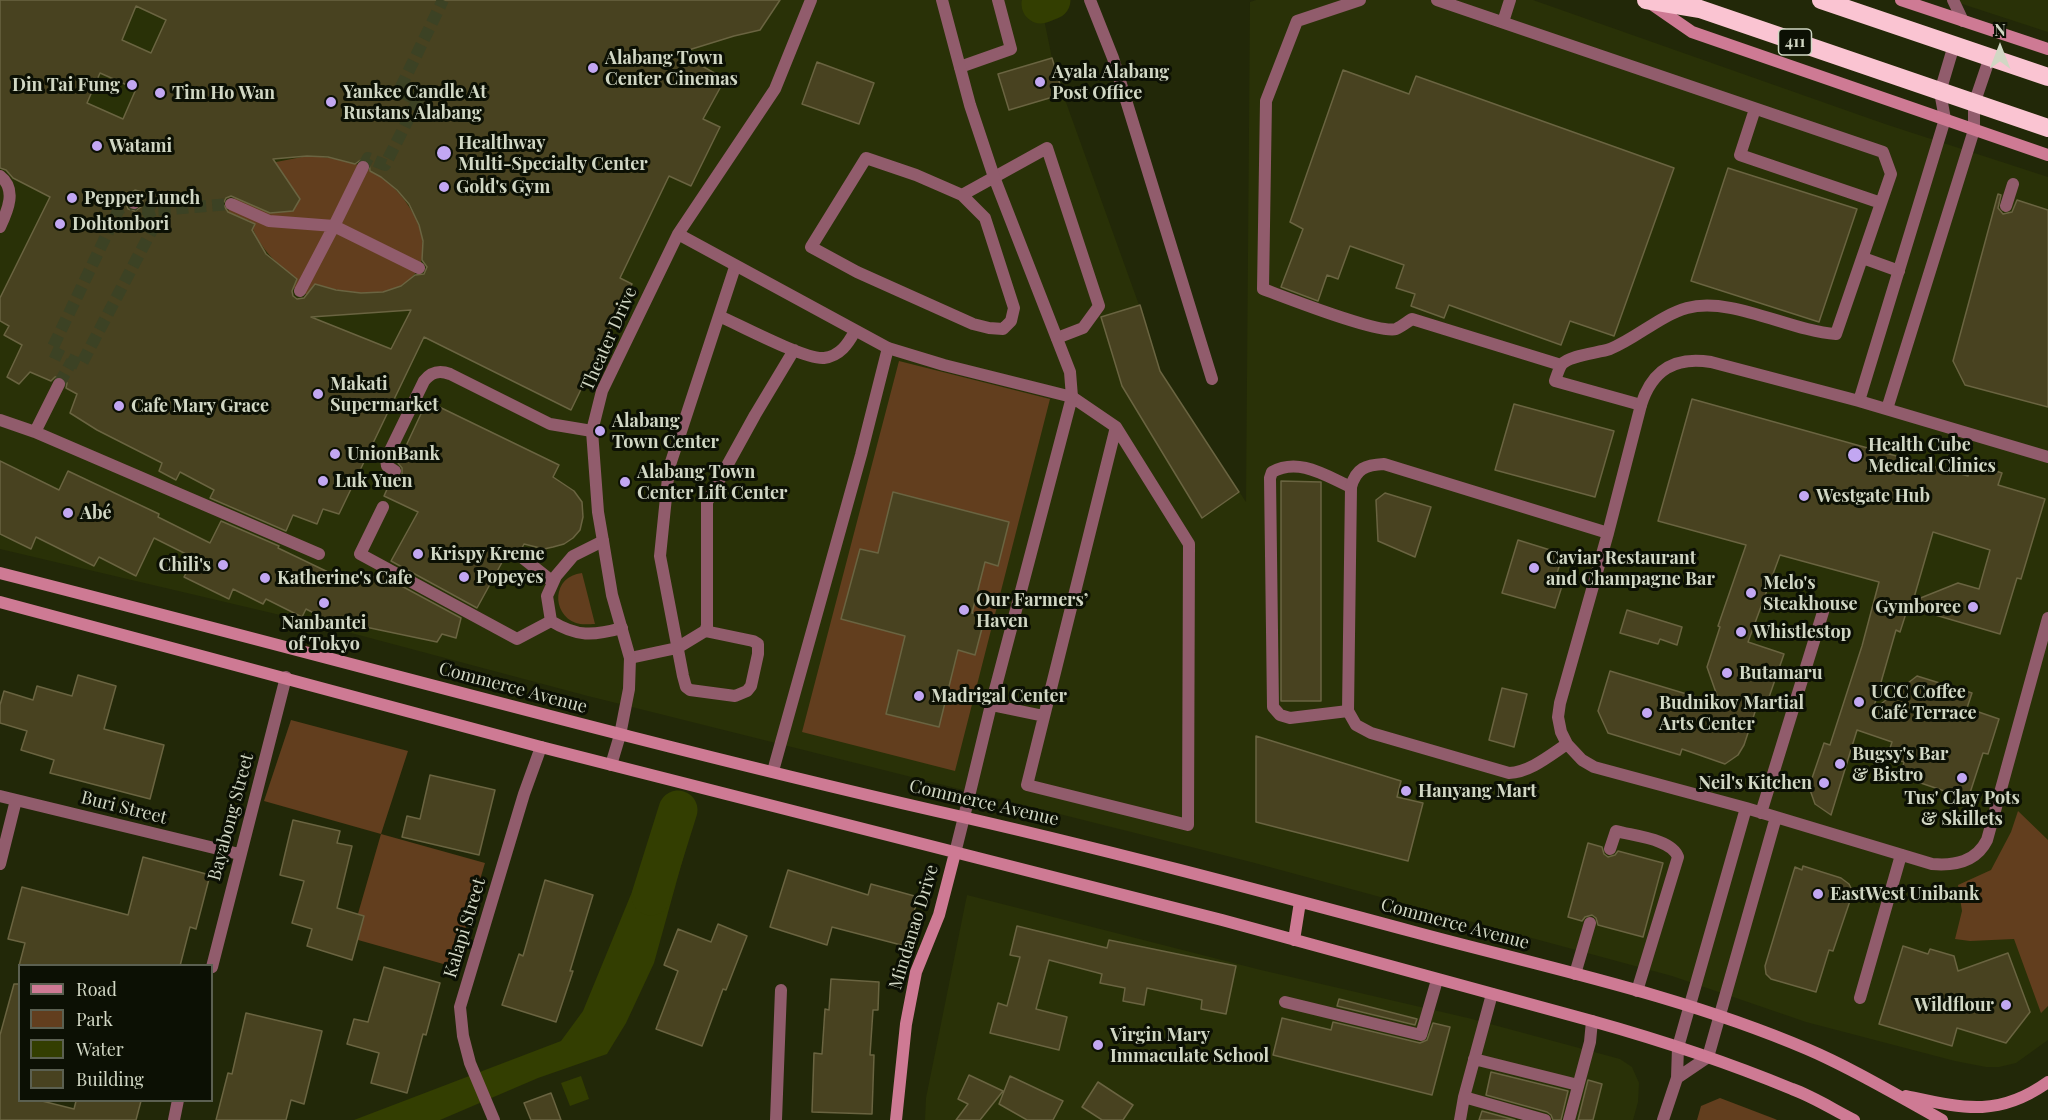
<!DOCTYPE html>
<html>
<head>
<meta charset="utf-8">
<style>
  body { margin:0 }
  #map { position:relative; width:2048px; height:1120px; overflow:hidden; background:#222808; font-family:"Playfair Display",serif }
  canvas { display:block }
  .legend { position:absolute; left:18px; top:964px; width:195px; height:138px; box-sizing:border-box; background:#0c1004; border:2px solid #5b6051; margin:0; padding:8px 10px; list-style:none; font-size:18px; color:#d1d7c4 }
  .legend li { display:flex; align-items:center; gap:12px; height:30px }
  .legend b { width:30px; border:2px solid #5b6051 }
  .north { position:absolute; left:1970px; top:18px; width:60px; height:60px; -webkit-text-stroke:4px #0c1004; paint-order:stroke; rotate:0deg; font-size:16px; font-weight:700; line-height:24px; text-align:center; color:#d1d7c4 }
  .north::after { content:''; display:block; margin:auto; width:21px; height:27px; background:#d1d7c4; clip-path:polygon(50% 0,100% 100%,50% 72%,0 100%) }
</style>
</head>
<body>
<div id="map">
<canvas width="2048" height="1120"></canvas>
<ul class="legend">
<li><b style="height:8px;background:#ce7a94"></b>Road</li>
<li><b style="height:16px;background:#623e1e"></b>Park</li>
<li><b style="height:16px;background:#333e01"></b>Water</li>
<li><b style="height:16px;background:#484220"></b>Building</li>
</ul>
<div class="north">N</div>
</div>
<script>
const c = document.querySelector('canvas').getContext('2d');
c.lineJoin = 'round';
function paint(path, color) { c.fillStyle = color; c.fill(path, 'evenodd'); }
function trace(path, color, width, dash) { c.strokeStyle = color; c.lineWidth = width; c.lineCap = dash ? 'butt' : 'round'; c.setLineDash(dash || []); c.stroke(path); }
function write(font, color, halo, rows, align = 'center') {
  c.font = font + ' "Playfair Display",serif'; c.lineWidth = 6; c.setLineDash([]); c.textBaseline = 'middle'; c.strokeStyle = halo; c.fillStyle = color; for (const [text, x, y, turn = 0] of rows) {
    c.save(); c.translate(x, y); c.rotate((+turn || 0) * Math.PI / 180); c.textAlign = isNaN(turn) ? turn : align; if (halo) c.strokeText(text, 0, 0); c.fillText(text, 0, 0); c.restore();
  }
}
paint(new Path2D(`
  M 0,0 L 1040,0 L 1052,58 L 1063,94 L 1139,305 L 1160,371 L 1246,502 L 1250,2 L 1256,0 L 1533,0 L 1885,124 L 2048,177 L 2048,1040 L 2016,1063 L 1999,1067 L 1986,1067 L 1955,1061 L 1806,1022 L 1672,976 L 1251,862 L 584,695 L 310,622 L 0,549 Z
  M 1950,0 L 2048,0 L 2048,32 Z
  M 967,895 L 1261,970 L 1468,1018 L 1620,1059 L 1632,1067 L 1639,1083 L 1638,1102 L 1633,1120 L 925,1120 L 926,1098 Z`), '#293107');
paint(new Path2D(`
  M 307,156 C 326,157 344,159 361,166 C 384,175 403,194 414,215 C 432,249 424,284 383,292 C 360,297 336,290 315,284 L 308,295 L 292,287 L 295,277 C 271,259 260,248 249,220 L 222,224 L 236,195 L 262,209 L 271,163 Z
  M 899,361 L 1050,399 L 955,771 L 802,732 Z
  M 582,573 L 595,624 C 590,624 581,625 576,623 C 551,614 552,576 582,573 Z
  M 291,720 L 408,751 L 381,834 L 485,863 L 454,967 L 351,938 L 381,834 L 264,801 Z
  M 2018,811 L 2048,840 L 2048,1006 L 2041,1013 L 2014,939 L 1970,941 L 1955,939 L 1962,911 L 1958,885 L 1991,870 L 2011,832 Z
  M 1720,1098 L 1775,1119 L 1777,1120 L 1697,1120 L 1701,1106 Z`), '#623e1e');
paint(new Path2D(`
  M 653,841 L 685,851 L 654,963 L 626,1023 L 607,1054 L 538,1078 L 440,1120 L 354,1120 L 561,1041 L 583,1011 Z
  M 581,1076 L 589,1099 L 570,1106 L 561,1083 Z`), '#333e01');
trace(new Path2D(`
  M 1041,4 L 1051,0
  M 651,896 L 678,810`), '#333e01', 39);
const building = new Path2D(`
  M 0,0 L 780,0 L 760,30 L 734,36 L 679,53 L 725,79 L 703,119 L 720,127 L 691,186 L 669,176 L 620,278 L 632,284 L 571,410 L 424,337 L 339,514 L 323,509 L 317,524 L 293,515 L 286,531 L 210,498 L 214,490 L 180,472 L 176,480 L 159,471 L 162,463 L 97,430 L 70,413 L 77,394 L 66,388 L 67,383 L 63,377 L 55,377 L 51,381 L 30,372 L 19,384 L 7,377 L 22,345 L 4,335 L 9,326 L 0,321 L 0,298 L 50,197 L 13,178 L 6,170 L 0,168 ZM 136,6 L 166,20 L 151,53 L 122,40 ZM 100,73 L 136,89 L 123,119 L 87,103 ZM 307,156 L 328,157 L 355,164 L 362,159 L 369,162 L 370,171 L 381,177 L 397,190 L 409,204 L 419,225 L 423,241 L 422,260 L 427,267 L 424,274 L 415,275 L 401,286 L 383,292 L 361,293 L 336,290 L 315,284 L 304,298 L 297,299 L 293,296 L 292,291 L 297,279 L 266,254 L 252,230 L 255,224 L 228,212 L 223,204 L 226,198 L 231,196 L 270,213 L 293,211 L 300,199 L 273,159 ZM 135,190 L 142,192 L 144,197 L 141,207 L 135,211 L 128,209 L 126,204 L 129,194 ZM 411,310 L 391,349 L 311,317 Z
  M 1052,58 L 1063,94 L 1009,110 L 998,74 Z
  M 817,62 L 874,83 L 859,124 L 802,104 Z
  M 1343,70 L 1409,94 L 1416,76 L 1674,168 L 1614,336 L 1570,321 L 1561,345 L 1449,305 L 1444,318 L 1411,306 L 1415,294 L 1396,288 L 1404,265 L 1350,246 L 1338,279 L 1327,275 L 1318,301 L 1281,287 L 1303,229 L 1290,222 Z
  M 1728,168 L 1857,209 L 1819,322 L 1691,281 Z
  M 1998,194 L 2001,195 L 1998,208 L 2003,214 L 2012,212 L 2017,200 L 2048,210 L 2048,407 L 1965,385 L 1953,361 Z
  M 1140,305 L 1160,371 L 1239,492 L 1202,518 L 1122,386 L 1101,317 Z
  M 1692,399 L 1968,476 L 1972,463 L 2002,473 L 1998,485 L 2045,499 L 2021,579 L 2017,578 L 2000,634 L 1908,607 L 1900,632 L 1896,630 L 1873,710 L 1917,676 L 1972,693 L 1967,708 L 1999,719 L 1988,754 L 1983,753 L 1968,799 L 1900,776 L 1904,762 L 1887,757 L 1892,742 L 1857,730 L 1831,815 L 1815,804 L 1809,787 L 1824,743 L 1830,745 L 1862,646 L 1879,582 L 1780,555 L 1748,642 L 1784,654 L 1768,700 L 1760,697 L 1744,745 L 1738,755 L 1725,764 L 1682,749 L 1680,755 L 1608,733 L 1598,711 L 1610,671 L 1720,704 L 1707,667 L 1720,627 L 1718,626 L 1746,545 L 1658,521 ZM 1933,532 L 1990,550 L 1979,589 L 1958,583 L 1913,601 Z
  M 427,401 L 559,465 L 553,477 L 574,491 L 582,502 L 583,517 L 580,530 L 573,538 L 564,544 L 553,547 L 544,549 L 524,544 L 522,548 L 515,548 L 511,555 L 506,555 L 477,608 L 391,561 L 418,512 L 384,496 L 392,478 L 398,478 L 402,475 L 402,468 L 398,463 Z
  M 1514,404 L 1614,431 L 1595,497 L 1495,470 Z
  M 0,461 L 59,490 L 68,471 L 159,514 L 158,517 L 210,543 L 221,521 L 279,546 L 278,548 L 353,584 L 359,570 L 380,580 L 383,576 L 461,618 L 456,638 L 442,634 L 437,642 L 332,620 L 331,622 L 306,609 L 302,617 L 266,599 L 263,604 L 233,589 L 229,599 L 184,577 L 194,558 L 154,538 L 136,576 L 99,557 L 94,566 L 36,537 L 31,549 L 0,534 Z
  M 1281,481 L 1321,482 L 1321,701 L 1281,701 Z
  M 893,492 L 1009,522 L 998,566 L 985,562 L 972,613 L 985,617 L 975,655 L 958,650 L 939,727 L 886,714 L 905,636 L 841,619 L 860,549 L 878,553 Z
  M 1385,493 L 1431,507 L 1415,557 L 1378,541 L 1376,500 Z
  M 1518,540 L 1563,554 L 1554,583 L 1562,586 L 1555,608 L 1502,593 Z
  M 1627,610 L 1682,627 L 1677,645 L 1660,639 L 1658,644 L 1620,633 Z
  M 78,675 L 116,686 L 104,729 L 164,745 L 150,799 L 50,773 L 54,760 L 21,750 L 27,731 L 0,723 L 0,705 L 4,691 L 33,700 L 37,686 L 72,696 Z
  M 1502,688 L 1527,694 L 1514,747 L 1489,740 Z
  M 1256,736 L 1401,781 L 1397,797 L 1423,803 L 1408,861 L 1256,822 Z
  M 430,775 L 495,790 L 479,855 L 402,837 L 407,816 L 420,819 Z
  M 293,820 L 340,831 L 337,843 L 352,846 L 337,908 L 364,916 L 352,960 L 307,946 L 312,929 L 292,923 L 304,881 L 280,875 Z
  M 1588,843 L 1602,847 L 1604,854 L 1608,857 L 1615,855 L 1618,851 L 1663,863 L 1643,937 L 1598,925 L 1596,918 L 1592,915 L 1585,917 L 1582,921 L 1568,917 Z
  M 143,857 L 210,875 L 196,929 L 190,927 L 180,966 L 19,966 L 25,943 L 8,939 L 22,887 L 128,915 Z
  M 1803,866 L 1841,878 L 1849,884 L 1853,892 L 1833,951 L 1829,950 L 1816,992 L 1771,979 L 1766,974 L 1765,966 L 1795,867 L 1802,870 Z
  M 788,870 L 868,895 L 871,884 L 918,897 L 905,946 L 832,927 L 827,945 L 770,927 Z
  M 545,880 L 593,895 L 570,971 L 573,971 L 556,1022 L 502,1005 L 519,954 L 523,956 Z
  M 718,924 L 747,936 L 726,990 L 723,989 L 702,1046 L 656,1029 L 678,971 L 664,965 L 678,929 L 711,942 Z
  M 1017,926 L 1107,948 L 1109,940 L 1236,966 L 1226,1014 L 1201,1009 L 1202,1000 L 1147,988 L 1144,1005 L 1123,1001 L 1125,988 L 1100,983 L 1102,974 L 1049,960 L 1036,1009 L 1067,1017 L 1059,1050 L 990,1033 L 998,1003 L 1007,1006 L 1020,957 L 1010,955 Z
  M 1903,946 L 1928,954 L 1930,949 L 1954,956 L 1958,971 L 2008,953 L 2030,1012 L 2006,1043 L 1957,1028 L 1952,1046 L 1879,1024 Z
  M 384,967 L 440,983 L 426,1035 L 423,1034 L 407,1093 L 371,1083 L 379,1053 L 347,1044 L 354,1019 L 368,1022 Z
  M 831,979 L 879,982 L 878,1010 L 873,1010 L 870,1055 L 874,1055 L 872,1114 L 812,1112 L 814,1053 L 822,1054 L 825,1009 L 829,1010 Z
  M 14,984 L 20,984 L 20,1101 L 42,1101 L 74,1109 L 76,1101 L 141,1101 L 136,1120 L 0,1120 L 0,1035 Z
  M 1339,999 L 1417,1019 L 1415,1025 L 1337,1006 Z
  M 246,1013 L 322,1031 L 304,1104 L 291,1100 L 286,1120 L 216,1120 L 228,1073 L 232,1074 Z
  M 1282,1018 L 1331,1030 L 1333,1022 L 1420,1043 L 1427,1040 L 1433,1023 L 1450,1027 L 1432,1095 L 1273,1055 Z
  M 1491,1072 L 1568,1091 L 1561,1120 L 1553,1120 L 1551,1115 L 1547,1112 L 1486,1095 Z
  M 969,1075 L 1003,1091 L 980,1120 L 956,1120 L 968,1104 L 958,1099 Z
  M 1010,1076 L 1063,1101 L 1053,1120 L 1027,1120 L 999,1104 Z
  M 1588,1080 L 1602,1084 L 1593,1120 L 1578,1120 Z
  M 1098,1082 L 1133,1105 L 1123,1120 L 1102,1120 L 1082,1107 Z
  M 551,1093 L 561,1120 L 531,1120 L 524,1103 Z
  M 1482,1111 L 1515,1120 L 1479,1120 Z`);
paint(building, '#484220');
trace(building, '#6a6441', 1.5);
trace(new Path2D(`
  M 363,167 L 368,158 L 385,165 L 418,100 L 399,91 L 443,0
  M 151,204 L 148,211 L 134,203 L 119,209 L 51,351 L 81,365 L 154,226 L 148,211 L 231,204
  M 59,384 L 72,361`), '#3c4224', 12, [12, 6]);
trace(new Path2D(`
  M 1360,0 L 1297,21 L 1266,101 L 1263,289 C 1285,297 1378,334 1396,329 C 1401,327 1407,322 1412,319 L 1561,365
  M 1437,0 L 1883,152 L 1891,174 L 1836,334 C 1790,331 1731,296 1687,308 C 1659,316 1637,338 1610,349 C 1598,353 1570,355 1562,364 C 1559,368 1557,375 1555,381 L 1641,405
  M 1953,0 L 1963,21
  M 1503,22 L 1510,0
  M 960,67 L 1011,49 L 998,0
  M 1755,109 L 1740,155 L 1881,203
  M 866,158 L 916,175 L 962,195 L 985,218 L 1014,308 L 1011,321 L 1003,329 L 989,328 L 973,324 L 857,272 L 811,247 Z
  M 0,176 C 17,189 8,210 0,227
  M 962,195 L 1047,148 L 1099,306 L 1083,328 L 1057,338
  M 2006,206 L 2013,184
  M 1863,258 L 1899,271
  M 719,316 C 740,325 805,360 824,358 C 840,356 848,344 855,331
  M 395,471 L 387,466 L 386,459 L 424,381 C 431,372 439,370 450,374 L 550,424 L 592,431
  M 603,541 L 573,556 L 556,576 L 547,596 L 551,621 C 577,637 593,636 622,628
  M 519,555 L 553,582
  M 705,631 L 753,641 L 758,644 L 758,654 L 751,686 L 747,691 L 735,696 L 690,690 L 686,687 L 683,676 L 660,556 L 669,468 L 735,267
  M 630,658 L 677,648 L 705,631 L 707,626 L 707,502 L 755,415 L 794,350
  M 991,705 L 1044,716
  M 1348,711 L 1290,718 L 1280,715 L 1273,707 L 1270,478 L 1272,472 C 1299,457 1326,476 1351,487
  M 773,771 L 861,455 L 888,348
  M 964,817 L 991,705 L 1072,397 L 1116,427 L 1189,544 L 1188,825 L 1027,785 L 1116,427
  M 1610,849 L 1616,831 C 1634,836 1672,839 1678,857 L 1637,991
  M 1575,974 L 1590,923
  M 1860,998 L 1901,855
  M 1285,1002 L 1421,1035 L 1437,980
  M 1474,1059 L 1578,1085
  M 1464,1097 L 1545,1120
  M 1460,1120 L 1464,1097 L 1492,994
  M 1569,1120 L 1590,1042 L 1592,1021`), '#915c6c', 12);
trace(new Path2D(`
  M 1090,0 L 1113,58 L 1212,379
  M 134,203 L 136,198
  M 231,204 L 269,221 L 334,226 L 363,167
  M 678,234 L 888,348 L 944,365 L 1072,397 L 1070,372 L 994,177 L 970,105 L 942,0
  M 300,291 L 334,226 L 419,268
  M 1859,401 L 1945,119 L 1940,92 L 1954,45
  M 1887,409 L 1974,130 L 1974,104 L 1990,57
  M 0,420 L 35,432 L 319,554
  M 35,432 L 59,384
  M 2048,457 L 1859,401 L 1711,362 C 1675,356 1652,370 1641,405 L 1608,533 L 1560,703 L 1558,717 L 1561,732 L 1567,744 L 1582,760 L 1594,767 L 1746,808 L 1932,864 C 1955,866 1976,862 1987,840 L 2048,618
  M 383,507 L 360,554 L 517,639 L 551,621
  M 1567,744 C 1549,756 1530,772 1509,773 L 1371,733 L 1356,725 L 1348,711 L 1351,487 C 1356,468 1366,465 1384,464 L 1608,533
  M 611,765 L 620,735 L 629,689 L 630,658 L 612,595 L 603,541 L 598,512 L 592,431 L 602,391 L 678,234 L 775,89 L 811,0
  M 0,796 L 239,854
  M 1761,813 L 1823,612
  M 955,853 L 964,817
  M 0,864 L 16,800
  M 212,967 L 286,677
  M 1677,1078 L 1708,1057 L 1776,817
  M 174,1120 L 178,1100
  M 494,1120 L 470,1063 L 463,1036 L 460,1007 L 524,794 L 541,747
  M 776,1120 L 781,990
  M 1663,1120 L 1677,1078 L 1678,1047 L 1746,808`), '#915c6c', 12);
trace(new Path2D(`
  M 1901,0 L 2048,49
  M 1650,3 L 1692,32 L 2048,155
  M 0,573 C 312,652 622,739 936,811 C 1097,847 1258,890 1418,933 C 1549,968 1683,996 1807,1049 C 1854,1069 1898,1096 1942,1120
  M 0,602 L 541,747 L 1222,920 L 1592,1021 C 1660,1040 1727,1062 1792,1089 C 1814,1097 1834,1110 1854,1120
  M 1294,940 L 1300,902
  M 1906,1096 C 1962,1108 1998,1118 2048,1082
  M 896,1120 L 906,1024 L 916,972 L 939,915 L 955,853`), '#ce7a94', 12);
trace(new Path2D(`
  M 1646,0 L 1700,9 L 2048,128
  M 1821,0 L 2048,77`), '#fac4d2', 18);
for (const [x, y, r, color] of [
  [593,68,6,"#c2a7f2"],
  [1040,82,6,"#c2a7f2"],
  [132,85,6,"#c2a7f2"],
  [160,93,6,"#c2a7f2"],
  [331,102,6,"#c2a7f2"],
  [97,146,6,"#c2a7f2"],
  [444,153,8,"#c2a7f2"],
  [444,187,6,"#c2a7f2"],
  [72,198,6,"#c2a7f2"],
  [60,224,6,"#c2a7f2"],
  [318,394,6,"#c2a7f2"],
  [119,406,6,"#c2a7f2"],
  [600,431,6,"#c2a7f2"],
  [335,454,6,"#c2a7f2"],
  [1855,455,8,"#c2a7f2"],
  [323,481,6,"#c2a7f2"],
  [625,482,6,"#c2a7f2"],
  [1804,496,6,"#c2a7f2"],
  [68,513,6,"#c2a7f2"],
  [418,554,6,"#c2a7f2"],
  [223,565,6,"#c2a7f2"],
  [1534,568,6,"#c2a7f2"],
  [464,577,6,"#c2a7f2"],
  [265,578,6,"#c2a7f2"],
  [1751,593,6,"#c2a7f2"],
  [324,603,6,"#c2a7f2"],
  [1973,607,6,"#c2a7f2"],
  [964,610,6,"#c2a7f2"],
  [1741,632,6,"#c2a7f2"],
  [1727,673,6,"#c2a7f2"],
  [919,696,6,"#c2a7f2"],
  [1859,702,6,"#c2a7f2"],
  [1647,713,6,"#c2a7f2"],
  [1840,764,6,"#c2a7f2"],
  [1962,778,6,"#c2a7f2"],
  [1824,783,6,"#c2a7f2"],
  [1406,791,6,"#c2a7f2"],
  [1818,894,6,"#c2a7f2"],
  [2006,1005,6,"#c2a7f2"],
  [1098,1045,6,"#c2a7f2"]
]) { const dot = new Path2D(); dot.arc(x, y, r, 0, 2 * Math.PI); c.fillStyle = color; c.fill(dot); trace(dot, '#0c1004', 2); }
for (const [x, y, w] of [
  [1795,42,33]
]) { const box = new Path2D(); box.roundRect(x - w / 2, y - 13, w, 26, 4.5); c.fillStyle = '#0c1004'; c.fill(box); trace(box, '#d1d7c4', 1.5); }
write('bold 16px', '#d1d7c4', null, [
  ["411",1795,42]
]);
write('bold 18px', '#d1d7c4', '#0c1004', [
  ["Alabang Town",605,58],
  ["Center Cinemas",605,79],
  ["Ayala Alabang",1052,72],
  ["Post Office",1052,93],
  ["Din Tai Fung",120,85,"right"],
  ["Yankee Candle At",343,92],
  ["Rustans Alabang",343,113],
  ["Tim Ho Wan",172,93],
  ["Healthway",458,143],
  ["Multi-Specialty Center",458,164],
  ["Watami",109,146],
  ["Gold's Gym",456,187],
  ["Pepper Lunch",84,198],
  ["Dohtonbori",72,224],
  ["Makati",330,384],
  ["Supermarket",330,405],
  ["Cafe Mary Grace",131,406],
  ["Alabang",612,421],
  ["Town Center",612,442],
  ["Health Cube",1868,445],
  ["Medical Clinics",1868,466],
  ["UnionBank",347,454],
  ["Alabang Town",637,472],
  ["Center Lift Center",637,493],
  ["Luk Yuen",335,481],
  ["Westgate Hub",1816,496],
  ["Abé",80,513],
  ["Krispy Kreme",430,554],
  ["Caviar Restaurant",1546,558],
  ["and Champagne Bar",1546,579],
  ["Chili's",211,565,"right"],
  ["Popeyes",476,577],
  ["Katherine's Cafe",277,578],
  ["Melo's",1763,583],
  ["Steakhouse",1763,604],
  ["Our Farmers’",976,600],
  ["Haven",976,621],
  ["Gymboree",1961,607,"right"],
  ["Nanbantei",324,623,"center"],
  ["of Tokyo",324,644,"center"],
  ["Whistlestop",1753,632],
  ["Butamaru",1739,673],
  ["UCC Coffee",1871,692],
  ["Café Terrace",1871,713],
  ["Madrigal Center",931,696],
  ["Budnikov Martial",1659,703],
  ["Arts Center",1659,724],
  ["Bugsy's Bar",1852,754],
  ["& Bistro",1852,775],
  ["Neil's Kitchen",1812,783,"right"],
  ["Hanyang Mart",1418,791],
  ["Tus' Clay Pots",1962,798,"center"],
  ["& Skillets",1962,819,"center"],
  ["EastWest Unibank",1830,894],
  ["Wildflour",1994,1005,"right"],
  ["Virgin Mary",1110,1035],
  ["Immaculate School",1110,1056]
], 'left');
write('18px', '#d1d7c4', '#0c1004', [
  ["Theater Drive",609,339,-66],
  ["Commerce Avenue",513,688,15],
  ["Commerce Avenue",984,803,13],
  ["Buri Street",124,808,14],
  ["Bayabong Street",231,817,-75],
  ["Commerce Avenue",1455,924,15],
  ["Mindanao Drive",914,927,-73],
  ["Kalapi Street",465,928,-73]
]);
</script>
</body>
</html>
